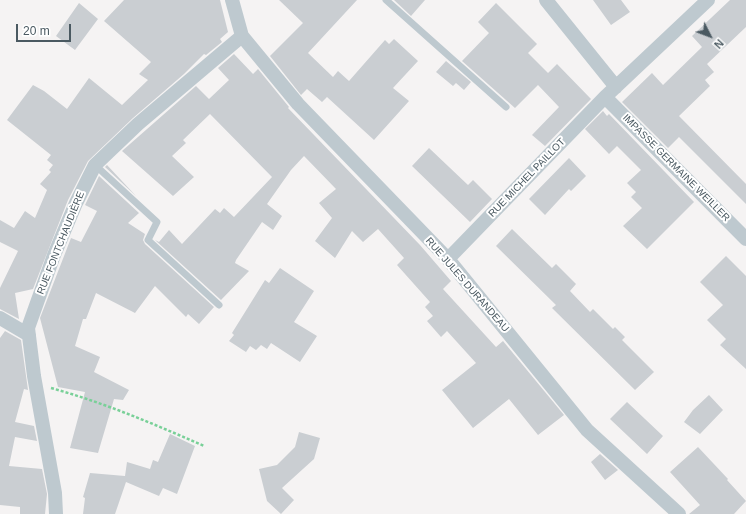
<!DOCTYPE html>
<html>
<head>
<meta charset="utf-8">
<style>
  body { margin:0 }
  #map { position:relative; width:746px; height:514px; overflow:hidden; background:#f5f3f3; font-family:Helvetica,sans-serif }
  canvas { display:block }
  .north { position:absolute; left:690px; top:16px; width:40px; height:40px; -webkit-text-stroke:3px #fff; paint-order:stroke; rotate:132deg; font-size:11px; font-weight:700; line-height:16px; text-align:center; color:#4a5961 }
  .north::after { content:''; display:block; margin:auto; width:14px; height:18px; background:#4a5961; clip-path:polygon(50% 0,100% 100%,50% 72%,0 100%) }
  .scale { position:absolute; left:16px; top:24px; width:55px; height:18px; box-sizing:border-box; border:2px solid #4a5961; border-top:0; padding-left:5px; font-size:12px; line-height:14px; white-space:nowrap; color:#4a5961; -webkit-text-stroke:3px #fff; paint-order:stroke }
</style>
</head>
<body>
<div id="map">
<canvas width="746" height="514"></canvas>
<div class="north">N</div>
<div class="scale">20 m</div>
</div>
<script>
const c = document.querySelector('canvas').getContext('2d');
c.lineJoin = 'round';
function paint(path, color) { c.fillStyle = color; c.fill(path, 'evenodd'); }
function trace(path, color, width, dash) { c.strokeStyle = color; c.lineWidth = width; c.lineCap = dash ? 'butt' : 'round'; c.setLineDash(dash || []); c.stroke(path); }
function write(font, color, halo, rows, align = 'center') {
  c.font = font + ' Helvetica,sans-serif'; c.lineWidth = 4; c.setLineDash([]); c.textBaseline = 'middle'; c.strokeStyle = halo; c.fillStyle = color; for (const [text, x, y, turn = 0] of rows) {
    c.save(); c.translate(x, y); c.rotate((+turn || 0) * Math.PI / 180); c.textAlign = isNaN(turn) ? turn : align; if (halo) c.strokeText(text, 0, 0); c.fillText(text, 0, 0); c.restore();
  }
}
paint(new Path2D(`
  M 124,0 L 220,0 L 228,32 L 220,39 L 222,42 L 206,55 L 204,54 L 184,74 L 133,118 L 88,161 L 68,200 L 33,289 L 15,293 L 19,319 L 0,309 L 0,288 L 18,251 L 0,242 L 0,220 L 14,228 L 25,211 L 35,218 L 47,190 L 40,184 L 51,172 L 49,170 L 53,165 L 47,160 L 51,155 L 7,120 L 33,85 L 44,91 L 67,109 L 89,78 L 122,105 L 148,80 L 139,74 L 151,62 L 104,21 Z
  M 279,0 L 357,0 L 308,53 L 333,77 L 338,71 L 349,81 L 385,40 L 389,44 L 394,39 L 418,61 L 393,88 L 409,101 L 374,140 L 327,97 L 322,102 L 307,89 L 301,95 L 270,56 L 303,23 Z
  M 394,0 L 425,0 L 411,16 Z
  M 593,0 L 621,0 L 630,12 L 611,25 Z
  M 730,0 L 746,0 L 746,27 L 707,64 L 714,72 L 705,80 L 710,86 L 679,116 L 746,184 L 746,204 L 679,137 L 668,148 L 622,102 L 652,73 L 663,85 L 702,47 L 692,36 Z
  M 79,3 L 98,19 L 75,50 L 56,36 Z
  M 496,3 L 537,44 L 528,53 L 548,73 L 557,64 L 591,99 L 545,146 L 532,135 L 559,107 L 538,85 L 515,108 L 462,61 L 489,33 L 478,22 Z
  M 234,54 L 253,74 L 258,69 L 289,107 L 288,108 L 420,245 L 451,281 L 443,289 L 496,347 L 503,341 L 564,415 L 538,435 L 509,399 L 473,428 L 442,390 L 476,363 L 447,331 L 441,337 L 427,321 L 433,316 L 425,307 L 430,302 L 397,265 L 404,258 L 378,229 L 363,242 L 352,231 L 335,258 L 315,241 L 332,218 L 319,203 L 336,189 L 304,156 L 291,170 L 267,204 L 282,216 L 273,230 L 262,222 L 236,260 L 235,263 L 249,271 L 221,300 L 155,240 L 159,242 L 169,230 L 182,244 L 215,209 L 220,213 L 224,208 L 234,217 L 272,177 L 210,114 L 183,140 L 186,143 L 172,156 L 194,177 L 173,196 L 122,151 L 196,86 L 209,99 L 229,80 L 218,68 Z
  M 446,61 L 471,82 L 464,90 L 456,83 L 453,86 L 436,72 Z
  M 603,111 L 607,116 L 609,114 L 694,202 L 647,249 L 623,226 L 642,208 L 631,197 L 636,192 L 627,183 L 641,170 L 617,146 L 609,154 L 585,129 Z
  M 429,148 L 468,185 L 473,180 L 492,199 L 470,222 L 412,166 Z
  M 569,158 L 586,176 L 571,191 L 569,189 L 545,215 L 529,199 Z
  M 107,165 L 136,196 L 105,167 Z
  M 99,176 L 139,213 L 128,223 L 145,234 L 143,240 L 145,244 L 214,307 L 199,324 L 188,314 L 186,317 L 155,286 L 135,313 L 96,293 L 86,319 L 83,319 L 75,346 L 100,357 L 94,372 L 129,390 L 123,400 L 114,399 L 98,453 L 70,448 L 85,392 L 58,387 L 40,318 L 71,238 L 81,242 L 97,211 L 85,205 Z
  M 512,229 L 552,268 L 556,264 L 576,284 L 570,291 L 590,312 L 593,309 L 613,329 L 615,327 L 625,337 L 622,340 L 654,372 L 635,390 L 552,308 L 556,305 L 496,246 Z
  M 726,256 L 746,276 L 746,369 L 720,345 L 726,339 L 707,320 L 723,305 L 700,282 Z
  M 280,268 L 314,291 L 294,322 L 317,336 L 300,362 L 271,343 L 267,349 L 261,345 L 256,350 L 250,346 L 246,352 L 229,341 L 234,335 L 232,333 L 265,280 L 269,283 Z
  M 5,331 L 21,340 L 28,390 L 24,389 L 15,422 L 34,426 L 37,441 L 15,437 L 9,466 L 42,469 L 47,494 L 45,514 L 20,514 L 20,507 L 0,505 L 0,338 Z
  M 709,395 L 723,410 L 700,434 L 684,422 L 693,410 Z
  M 627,402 L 663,436 L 647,454 L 610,419 Z
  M 299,432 L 320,438 L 314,459 L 282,488 L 294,500 L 281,514 L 267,501 L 259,469 L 277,465 L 295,447 Z
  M 170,434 L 195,446 L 177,494 L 163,488 L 159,496 L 126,482 L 115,514 L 83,514 L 85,498 L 83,497 L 90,473 L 125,476 L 127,462 L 150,469 L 153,460 L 158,462 Z
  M 698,447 L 728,479 L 727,480 L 746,501 L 734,514 L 689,514 L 700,505 L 670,472 Z
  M 600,454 L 618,470 L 605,480 L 591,462 Z`), '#caced2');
trace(new Path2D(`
  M 51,388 C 105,403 154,424 204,446`), '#79d098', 2.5, [3, 2]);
trace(new Path2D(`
  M 386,0 L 506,107
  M 95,165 L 157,222 L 148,240 L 219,305`), '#bec9cf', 7);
trace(new Path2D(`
  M 232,0 L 242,36 L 298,104 L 448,259 L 587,430 L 679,514
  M 546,0 L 616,87
  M 605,97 L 746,239
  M 448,259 L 605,97 L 708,0
  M 0,318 L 29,335
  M 56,514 L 55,493 L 34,376 L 28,328 L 54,255 L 76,203 L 95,165 L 138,124 L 242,36`), '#bec9cf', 14);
write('10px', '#4a5961', '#fff', [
  ["IMPASSE GERMAINE WEILLER",676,168,45],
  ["RUE MICHEL PAILLOT",527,178,-46],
  ["RUE FONTCHAUDIÈRE",61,243,-68],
  ["RUE JULES DURANDEAU",467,285,49]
]);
</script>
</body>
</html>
